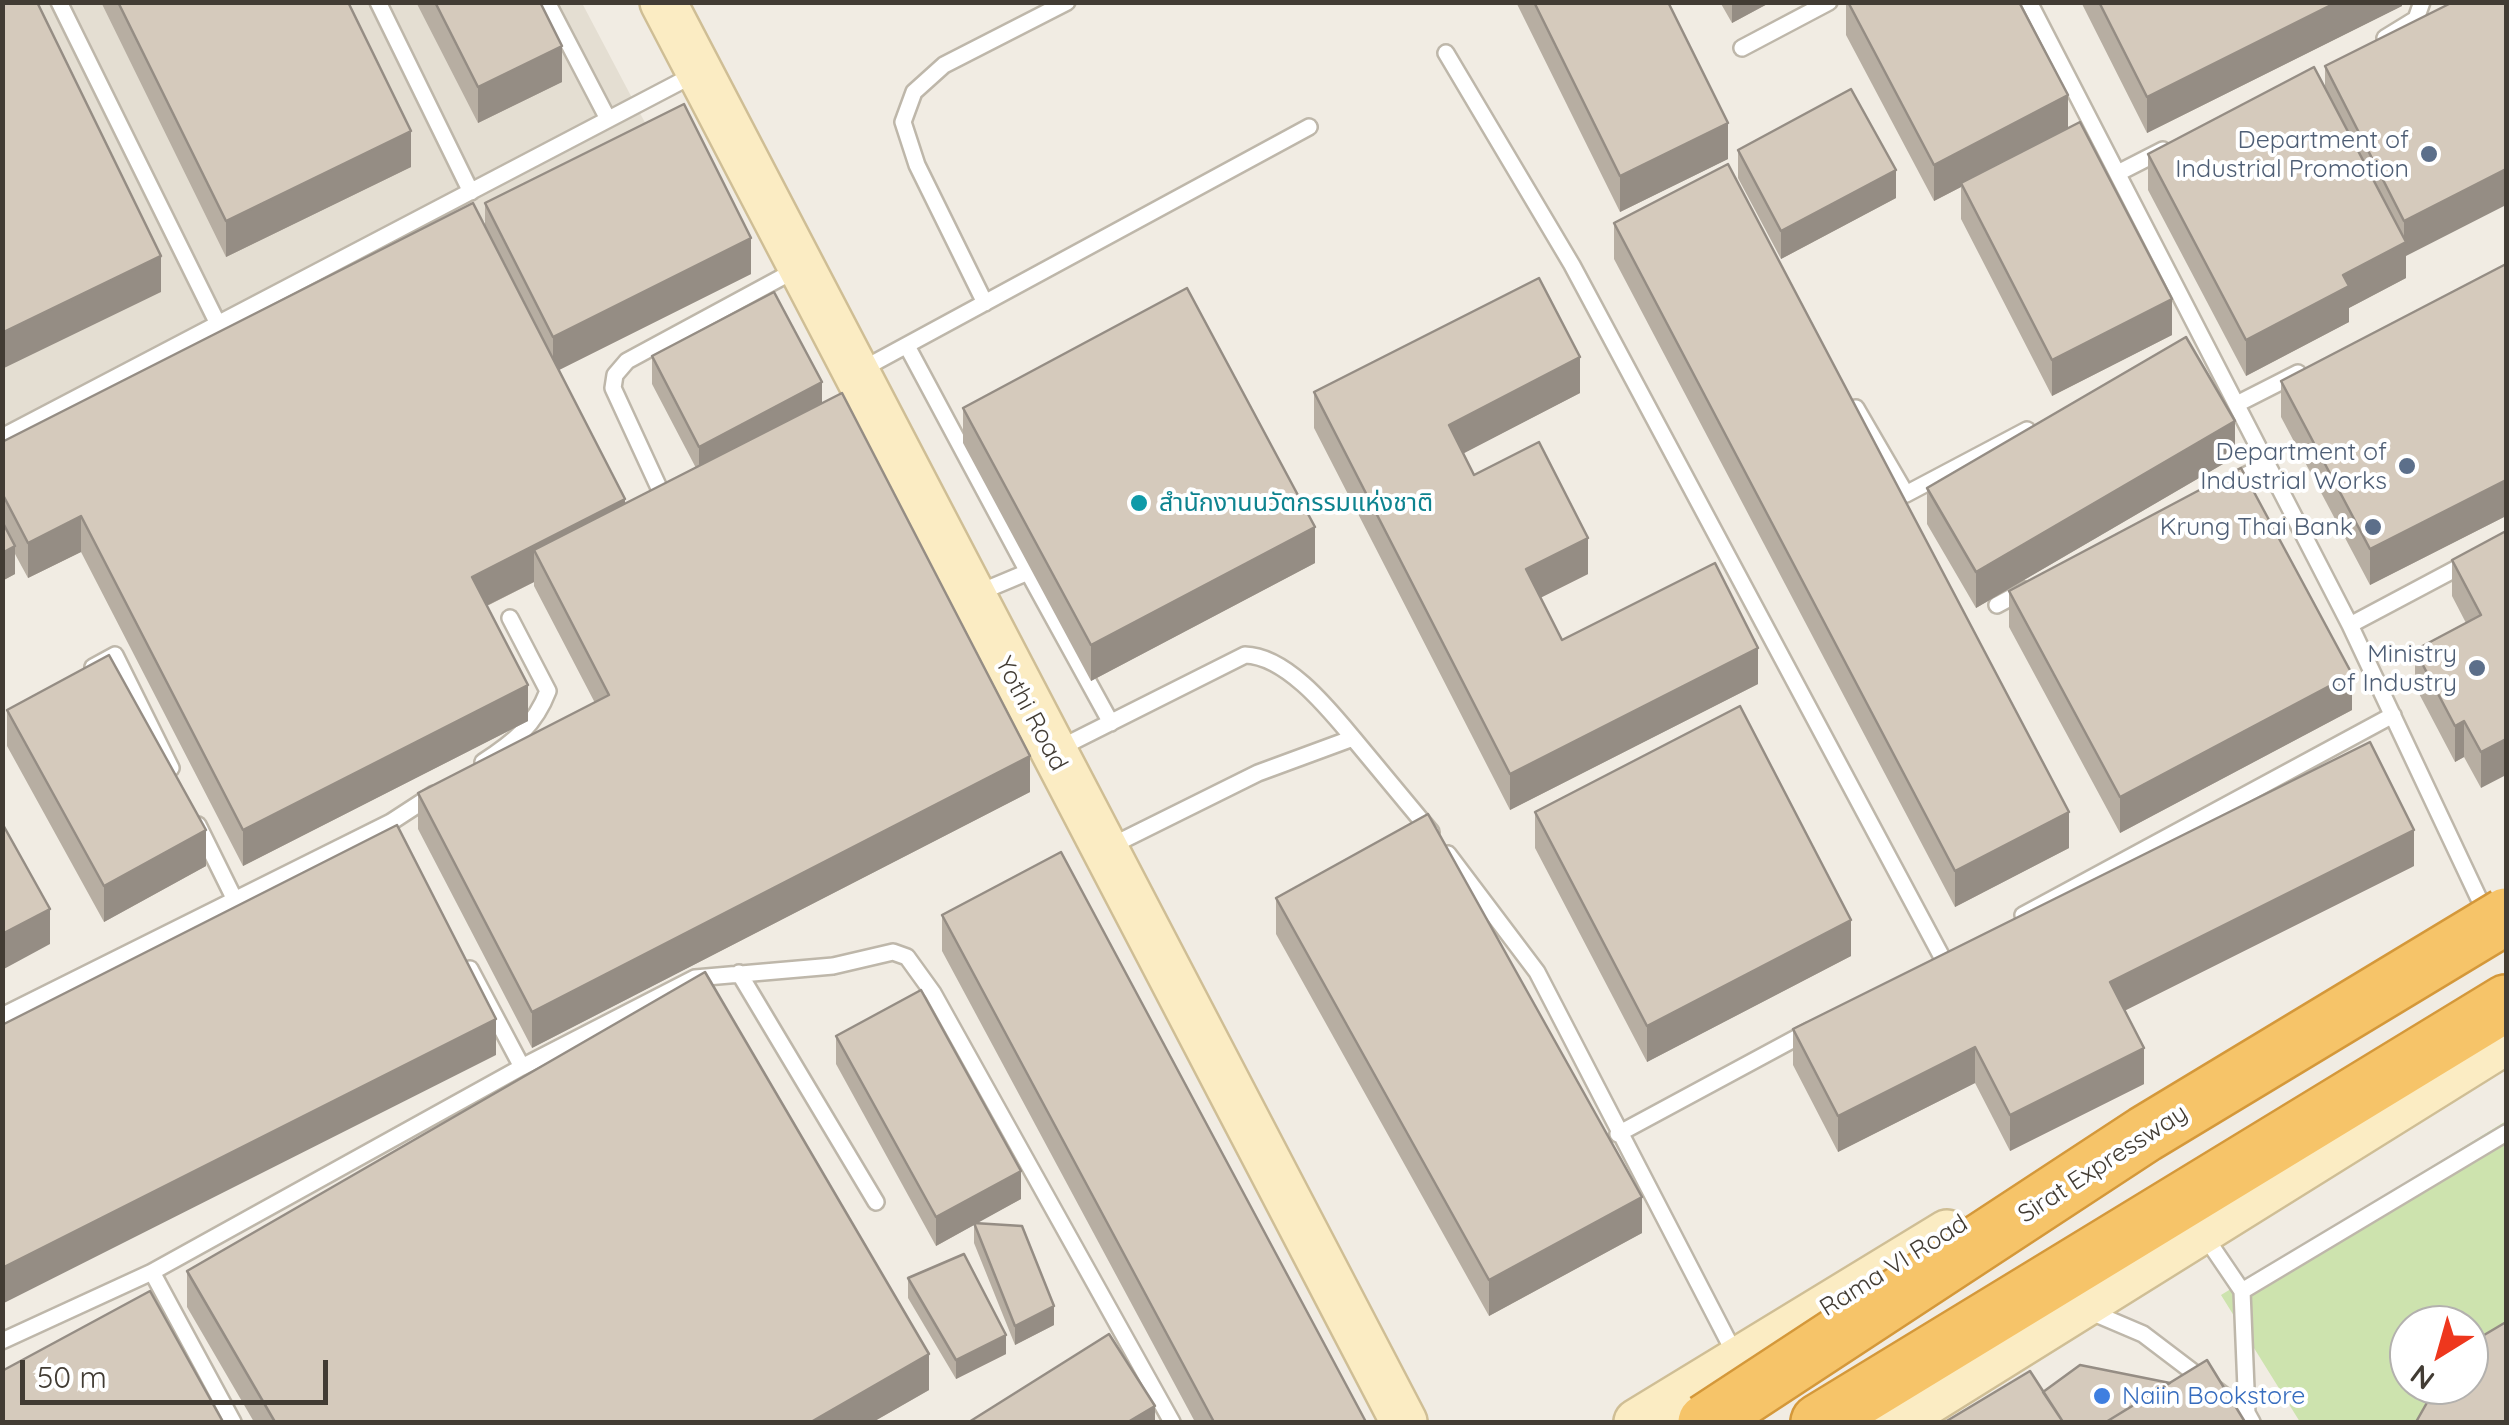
<!DOCTYPE html>
<html>
<head>
<meta charset="utf-8">
<style>
  body { margin:0 }
  #map { position:relative; width:2509px; height:1425px; overflow:hidden; background:#f1ece3; font-family:Quicksand,sans-serif }
  canvas { display:block }
  .frame { position:absolute; inset:0; border:5px solid #423c34; pointer-events:none }
  .north { position:absolute; left:2389px; top:1305px; width:100px; height:100px; box-sizing:border-box; background:#fff; border:2px solid #b3b1ae; border-radius:50%; rotate:217deg; font-size:28px; font-weight:700; line-height:40px; text-align:center; color:#423c34 }
  .north::after { content:''; display:block; margin:auto; width:35px; height:45px; background:#ee371d; clip-path:polygon(50% 0,100% 100%,50% 72%,0 100%) }
  .scale { position:absolute; left:20px; top:1360px; width:308px; height:45px; box-sizing:border-box; border:5px solid #423c34; border-top:0; padding-left:12px; font-size:30px; line-height:35px; white-space:nowrap; color:#423c34; -webkit-text-stroke:8px #fff; paint-order:stroke }
</style>
</head>
<body>
<div id="map">
<canvas width="2509" height="1425"></canvas>
<div class="frame"></div>
<div class="north">N</div>
<div class="scale">50 m</div>
</div>
<script>
const c = document.querySelector('canvas').getContext('2d');
c.lineJoin = 'round';
function paint(path, color) { c.fillStyle = color; c.fill(path, 'evenodd'); }
function trace(path, color, width, dash) { c.strokeStyle = color; c.lineWidth = width; c.lineCap = dash ? 'butt' : 'round'; c.setLineDash(dash || []); c.stroke(path); }
function write(font, color, halo, rows, align = 'center') {
  c.font = font + ' Quicksand,"Noto Sans Thai",sans-serif'; c.lineWidth = 8; c.setLineDash([]); c.textBaseline = 'middle'; c.strokeStyle = halo; c.fillStyle = color; for (const [text, x, y, turn = 0] of rows) {
    c.save(); c.translate(x, y); c.rotate((+turn || 0) * Math.PI / 180); c.textAlign = isNaN(turn) ? turn : align; if (halo) c.strokeText(text, 0, 0); c.fillText(text, 0, 0); c.restore();
  }
}
paint(new Path2D(`
  M 3,3 L 582,3 L 651,134 L 3,473 Z`), '#e4ded2');
paint(new Path2D(`
  M 2506,1121 L 2506,1422 L 2300,1422 L 2221,1295 ZM 2409,1325 L 2469,1325 L 2469,1385 L 2409,1385 Z`), '#cde3ae');
const lane = new Path2D(`
  M 59,2 L 218,324
  M 378,2 L 471,192
  M 547,2 L 608,119
  M 2029,2 L 2350,625 L 2481,903
  M 2385,38 L 2416,19 L 2422,2
  M 1742,48 L 1829,2
  M 1446,53 L 1572,265 L 1943,959
  M 2118,173 L 2163,150
  M 985,303 L 917,165 L 903,122 L 914,92 L 944,65 L 1067,2
  M 907,346 L 1028,572
  M 859,371 L 1309,127
  M 2237,404 L 2298,373
  M 1856,408 L 1906,494 L 2027,430
  M 2,437 L 695,74
  M 2227,485 L 2268,464
  M 660,490 L 613,388 L 615,375 L 627,361 L 799,268
  M 978,593 L 1028,572 L 1111,723
  M 1997,605 L 2025,590
  M 2350,625 L 2506,542
  M 93,667 L 115,655 L 171,768
  M 1058,749 L 1245,655 C 1286,656 1328,708 1353,738
  M 483,762 C 514,742 535,725 548,691 L 510,618
  M 198,825 L 234,898
  M 1107,848 L 1258,773 L 1353,738 L 1431,832
  M 1448,854 L 1537,972 L 1737,1358
  M 2023,915 L 2393,715
  M 470,969 L 522,1067
  M 739,973 L 876,1202
  M 2,1016 L 391,822 L 434,794
  M 1618,1134 L 1809,1031
  M 2204,1235 L 2242,1291 L 2506,1133
  M 152,1272 L 522,1067 L 695,978 L 833,966 L 893,952 L 907,957 L 933,993 L 1172,1422
  M 2242,1291 L 2247,1413
  M 2089,1311 L 2143,1334 L 2247,1413 L 2252,1422
  M 2,1341 L 152,1272 L 233,1422`);
const secondary = new Path2D(`
  M 663,2 L 1404,1422
  M 1637,1422 L 1947,1233
  M 1895,1422 L 2506,1041`);
const highway = new Path2D(`
  M 1819,1422 L 2506,1003`);
trace(lane, '#beb7aa', 20);
trace(secondary, '#cfbe95', 50);
trace(highway, '#d4983a', 60);
trace(lane, '#fff', 15);
trace(secondary, '#fbecc3', 45);
trace(highway, '#f6c469', 55);
const highwayBridge = new Path2D(`
  M 1706,1422 L 2145,1134 L 2506,916`);
trace(highwayBridge, '#d4983a', 60, []);
trace(highwayBridge, '#f6c469', 55);
paint(new Path2D(`
  M 101,2 L 348,2 L 411,167 L 226,257 Z
  M 416,2 L 540,2 L 562,82 L 478,123 Z
  M 1516,2 L 1668,2 L 1728,159 L 1620,212 Z
  M 1720,2 L 1771,2 L 1732,23 Z
  M 1846,2 L 2019,2 L 2068,129 L 2172,335 L 2052,396 L 1961,219 L 1961,187 L 1934,201 L 1846,35 Z
  M 2081,2 L 2402,2 L 2402,6 L 2147,133 Z
  M 2453,2 L 2406,256 L 2406,278 L 2349,308 L 2349,322 L 2246,376 L 2148,190 L 2148,154 L 2325,89 L 2325,66 Z
  M 1738,150 L 1896,198 L 1781,259 L 1738,178 Z
  M 485,203 L 751,274 L 559,370 L 625,504 L 696,468 L 652,384 L 652,356 L 822,403 L 1030,792 L 532,1048 L 418,829 L 418,793 L 595,703 L 534,586 L 534,582 L 487,606 L 528,721 L 243,866 L 81,552 L 28,578 L 15,554 L 15,574 L 2,581 L 2,442 L 485,226 Z
  M 1614,223 L 2069,848 L 1955,907 L 1614,259 Z
  M 2506,264 L 2506,516 L 2370,585 L 2281,417 L 2281,381 Z
  M 1314,392 L 1580,393 L 1463,453 L 1474,475 L 1588,574 L 1540,598 L 1562,640 L 1758,684 L 1510,810 L 1314,428 Z
  M 963,408 L 1315,563 L 1091,681 L 963,443 Z
  M 2235,457 L 1976,608 L 1927,524 L 1927,488 Z
  M 2506,531 L 2481,788 L 2464,757 L 2455,762 L 2415,686 L 2415,650 L 2466,623 L 2452,596 L 2452,560 Z
  M 2009,591 L 2352,710 L 2120,833 L 2009,627 Z
  M 7,710 L 206,866 L 104,922 L 7,746 Z
  M 1535,812 L 1851,956 L 1647,1062 L 1535,848 Z
  M 2414,866 L 2124,1011 L 2144,1084 L 2010,1151 L 1975,1083 L 1838,1152 L 1793,1065 L 1793,1029 Z
  M 1276,898 L 1642,1233 L 1489,1316 L 1276,934 Z
  M 942,915 L 1366,1422 L 1195,1422 L 942,951 Z
  M 836,1036 L 1021,1199 L 976,1223 L 1054,1325 L 1015,1345 L 974,1243 L 974,1225 L 936,1246 L 836,1064 Z
  M 187,1271 L 929,1390 L 873,1422 L 254,1422 L 187,1307 Z
  M 908,1278 L 1006,1354 L 956,1379 L 908,1298 Z`), '#b7aea2');
paint(new Path2D(`
  M 1732,2 L 1771,2 L 1732,23 Z
  M 2337,2 L 2402,2 L 2402,6 L 2147,133 L 2147,97 Z
  M 562,46 L 562,82 L 478,123 L 478,87 Z
  M 2068,95 L 2068,131 L 1961,183 L 1961,187 L 1934,201 L 1934,165 Z
  M 1728,123 L 1728,159 L 1620,212 L 1620,176 Z
  M 411,131 L 411,167 L 226,257 L 226,221 Z
  M 2506,169 L 2506,205 L 2406,256 L 2406,278 L 2349,308 L 2349,322 L 2246,376 L 2246,340 L 2343,275 L 2404,243 L 2404,221 Z
  M 1896,170 L 1896,198 L 1781,259 L 1781,231 Z
  M 751,238 L 751,274 L 553,373 L 553,337 Z
  M 161,256 L 161,292 L 2,369 L 2,333 Z
  M 2172,299 L 2172,335 L 2052,396 L 2052,360 Z
  M 1580,357 L 1580,393 L 1449,461 L 1449,425 Z
  M 822,382 L 822,410 L 699,475 L 699,447 Z
  M 2235,421 L 2235,457 L 1976,608 L 1976,572 Z
  M 2506,480 L 2506,516 L 2370,585 L 2370,549 Z
  M 625,499 L 625,535 L 534,550 L 534,582 L 472,613 L 472,577 Z
  M 81,516 L 81,552 L 28,578 L 28,543 Z
  M 1315,527 L 1315,563 L 1091,681 L 1091,645 Z
  M 1588,538 L 1588,574 L 1526,605 L 1526,569 Z
  M 15,546 L 15,574 L 2,581 L 2,553 Z
  M 1758,648 L 1758,684 L 1510,810 L 1510,774 Z
  M 2352,674 L 2352,710 L 2120,833 L 2120,797 Z
  M 528,685 L 528,721 L 243,866 L 243,830 Z
  M 2464,721 L 2464,757 L 2455,762 L 2455,726 Z
  M 2506,739 L 2506,775 L 2481,788 L 2481,752 Z
  M 1030,756 L 1030,792 L 532,1048 L 532,1012 Z
  M 2069,812 L 2069,848 L 1955,907 L 1955,871 Z
  M 206,830 L 206,866 L 104,922 L 104,886 Z
  M 2414,830 L 2414,866 L 2110,1018 L 2110,982 Z
  M 50,909 L 50,944 L 2,970 L 2,934 Z
  M 1851,920 L 1851,956 L 1647,1062 L 1647,1026 Z
  M 496,1019 L 496,1055 L 2,1304 L 2,1268 Z
  M 1975,1047 L 1975,1083 L 1838,1152 L 1838,1116 Z
  M 2144,1048 L 2144,1084 L 2010,1151 L 2010,1115 Z
  M 1021,1171 L 1021,1199 L 936,1246 L 936,1217 Z
  M 1642,1197 L 1642,1233 L 1489,1316 L 1489,1280 Z
  M 1054,1306 L 1054,1325 L 1015,1345 L 1015,1326 Z
  M 1006,1335 L 1006,1354 L 956,1379 L 956,1360 Z
  M 929,1354 L 929,1390 L 873,1422 L 811,1422 Z
  M 1155,1406 L 1155,1422 L 1128,1422 Z`), '#958d84');
const building = new Path2D(`
  M 2,2 L 37,2 L 161,256 L 2,333 Z
  M 118,2 L 348,2 L 411,131 L 226,221 Z
  M 435,2 L 540,2 L 562,46 L 478,87 Z
  M 1534,2 L 1668,2 L 1728,123 L 1620,176 Z
  M 1848,2 L 2019,2 L 2068,95 L 1934,165 Z
  M 2099,2 L 2337,2 L 2147,97 Z
  M 2453,2 L 2506,2 L 2506,169 L 2404,221 L 2325,66 Z
  M 2314,67 L 2406,242 L 2343,275 L 2349,286 L 2246,340 L 2148,154 Z
  M 1851,89 L 1896,170 L 1781,231 L 1738,150 Z
  M 684,104 L 751,238 L 553,337 L 485,203 Z
  M 2080,122 L 2172,299 L 2052,360 L 1961,183 Z
  M 1728,164 L 2069,812 L 1955,871 L 1614,223 Z
  M 473,203 L 625,499 L 472,577 L 528,685 L 243,830 L 81,516 L 28,543 L 2,493 L 2,442 Z
  M 2506,264 L 2506,480 L 2370,549 L 2281,381 Z
  M 1539,278 L 1580,357 L 1449,425 L 1474,475 L 1539,442 L 1588,538 L 1526,569 L 1562,640 L 1715,563 L 1758,648 L 1510,774 L 1314,392 Z
  M 1187,288 L 1315,527 L 1091,645 L 963,408 Z
  M 774,292 L 822,382 L 699,447 L 652,356 Z
  M 2186,337 L 2235,421 L 1976,572 L 1927,488 Z
  M 842,393 L 1030,756 L 532,1012 L 418,793 L 609,695 L 534,550 Z
  M 2241,468 L 2352,674 L 2120,797 L 2009,591 Z
  M 2,521 L 15,546 L 2,553 Z
  M 2506,531 L 2506,739 L 2481,752 L 2464,721 L 2455,726 L 2415,650 L 2481,615 L 2452,560 Z
  M 109,655 L 206,830 L 104,886 L 7,710 Z
  M 1740,706 L 1851,920 L 1647,1026 L 1535,812 Z
  M 2370,742 L 2414,830 L 2110,982 L 2144,1048 L 2010,1115 L 1975,1047 L 1838,1116 L 1793,1029 Z
  M 1428,814 L 1642,1197 L 1489,1280 L 1276,898 Z
  M 2,823 L 50,909 L 2,934 Z
  M 397,825 L 496,1019 L 2,1268 L 2,1025 Z
  M 1061,852 L 1366,1422 L 1214,1422 L 942,915 Z
  M 705,972 L 929,1354 L 811,1422 L 275,1422 L 187,1271 Z
  M 921,990 L 1021,1171 L 936,1217 L 836,1036 Z
  M 974,1223 L 1022,1226 L 1054,1306 L 1015,1326 Z
  M 964,1254 L 1006,1335 L 956,1360 L 908,1278 Z
  M 150,1291 L 223,1422 L 2,1422 L 2,1371 Z
  M 2506,1322 L 2506,1422 L 2416,1422 L 2437,1385 L 2469,1385 L 2469,1344 Z
  M 1109,1334 L 1155,1406 L 1128,1422 L 969,1422 Z
  M 2207,1360 L 2245,1422 L 2106,1422 Z
  M 2080,1365 L 2170,1383 L 2106,1422 L 2063,1422 L 2043,1392 Z
  M 2030,1371 L 2063,1422 L 1945,1422 Z`);
paint(building, '#d5cabc');
trace(building, '#958d84', 2.5);
for (const [x, y, r, color] of [
  [2429,154,10,"#5c6f8a"],
  [2407,466,10,"#5c6f8a"],
  [1139,503,10,"#0f9aa8"],
  [2373,527,10,"#5c6f8a"],
  [2477,668,10,"#5c6f8a"],
  [2102,1396,10,"#3f7fe0"]
]) { const dot = new Path2D(); dot.arc(x, y, r, 0, 2 * Math.PI); c.fillStyle = color; c.fill(dot); trace(dot, '#fff', 4); }
write('25px', '#4e5e75', '#fff', [
  ["Department of",2409,140],
  ["Industrial Promotion",2409,169],
  ["Department of",2387,452],
  ["Industrial Works",2387,481],
  ["Krung Thai Bank",2353,527],
  ["Ministry",2457,654],
  ["of Industry",2457,683]
], 'right');
write('25px', '#0d838f', '#fff', [
  ["สำนักงานนวัตกรรมแห่งชาติ",1159,503]
], 'left');
write('25px', '#423c34', '#fff', [
  ["Yothi Road",1031,714,62],
  ["Sirat Expressway",2103,1164,-33],
  ["Rama VI Road",1894,1266,-32]
]);
write('25px', '#366cbe', '#fff', [
  ["Naiin Bookstore",2122,1396]
], 'left');
</script>
</body>
</html>
